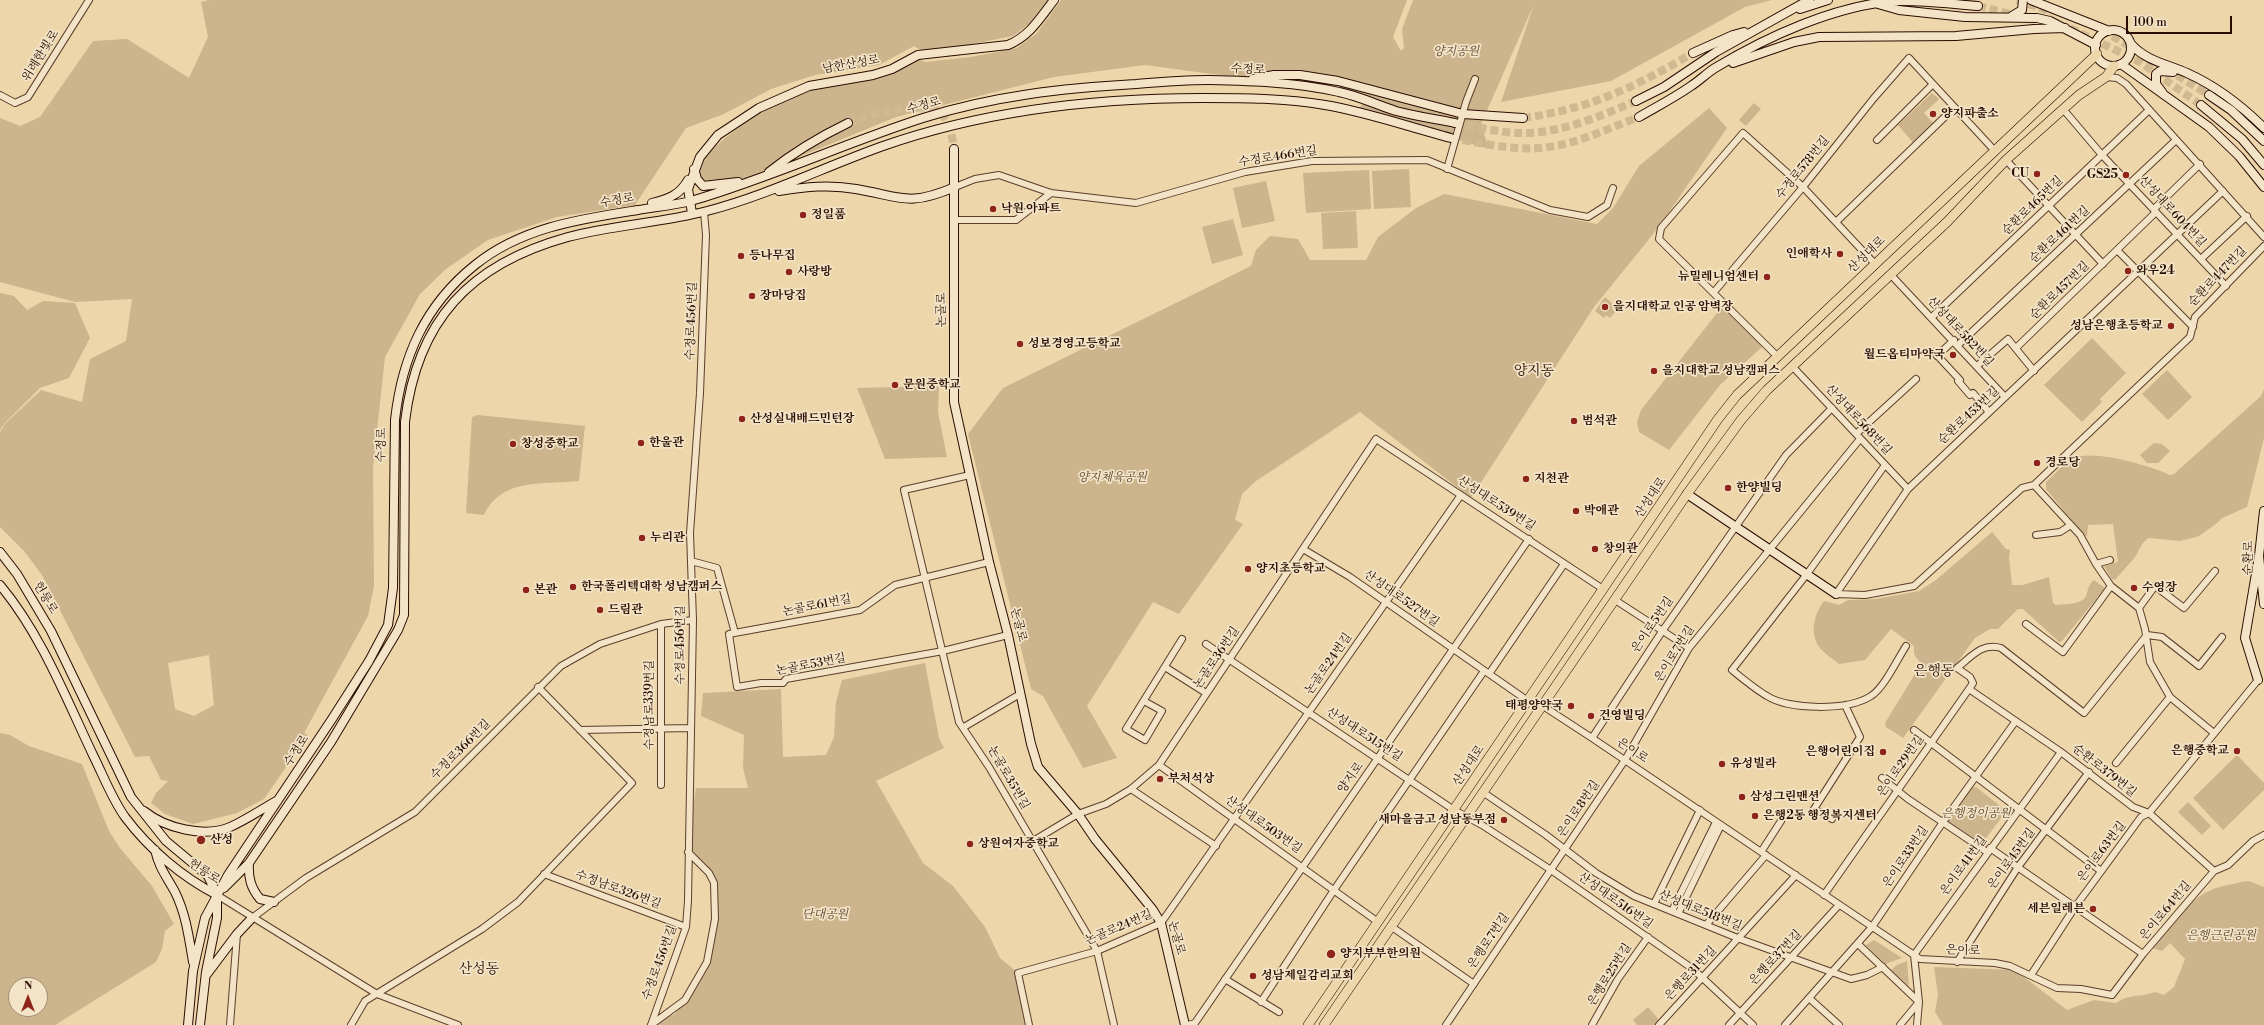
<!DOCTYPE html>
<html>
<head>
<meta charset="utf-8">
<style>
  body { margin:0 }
  #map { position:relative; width:2264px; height:1025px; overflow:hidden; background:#edd6a9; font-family:"Libre Bodoni",serif }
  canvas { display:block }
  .north { position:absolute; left:8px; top:977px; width:40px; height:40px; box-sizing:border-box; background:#f3e4c7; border:1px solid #a38e78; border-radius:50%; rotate:0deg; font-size:11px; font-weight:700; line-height:16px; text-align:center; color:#2a0c02 }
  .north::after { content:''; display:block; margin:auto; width:14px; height:18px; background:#8f2418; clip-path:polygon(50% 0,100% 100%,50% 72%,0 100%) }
  .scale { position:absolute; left:2126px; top:16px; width:106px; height:18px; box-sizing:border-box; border:2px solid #2a0c02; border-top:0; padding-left:5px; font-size:12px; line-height:14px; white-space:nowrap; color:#2a0c02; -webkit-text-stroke:3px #f3e4c7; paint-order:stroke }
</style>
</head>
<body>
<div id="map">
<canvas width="2264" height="1025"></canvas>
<div class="north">N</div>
<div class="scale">100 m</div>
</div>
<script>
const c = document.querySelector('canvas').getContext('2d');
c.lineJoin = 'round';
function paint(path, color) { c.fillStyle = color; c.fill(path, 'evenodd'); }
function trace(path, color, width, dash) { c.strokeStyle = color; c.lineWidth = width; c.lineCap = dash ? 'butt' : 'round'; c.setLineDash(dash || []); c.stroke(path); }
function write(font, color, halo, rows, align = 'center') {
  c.font = font + ' "Libre Bodoni","Noto Serif KR",serif'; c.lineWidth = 3.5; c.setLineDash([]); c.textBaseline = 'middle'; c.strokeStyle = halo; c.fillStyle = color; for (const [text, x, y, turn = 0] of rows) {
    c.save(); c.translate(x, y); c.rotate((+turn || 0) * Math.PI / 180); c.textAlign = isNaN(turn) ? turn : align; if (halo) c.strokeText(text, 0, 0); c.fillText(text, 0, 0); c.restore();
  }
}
paint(new Path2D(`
  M 209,0 L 1048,0 L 1033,21 L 1013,36 L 967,45 L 921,50 L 914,46 L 879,65 L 815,75 L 771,89 L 724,114 L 686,128 L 635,205 L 557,217 L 488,240 L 446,269 L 420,294 L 385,357 L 373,467 L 374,586 L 368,616 L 304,733 L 308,735 L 264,799 L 237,813 L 193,824 L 165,814 L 151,803 L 156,793 L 168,781 L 161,780 L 149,756 L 135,757 L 42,575 L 24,551 L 0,527 L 0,432 L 5,424 L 41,390 L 82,402 L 90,359 L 126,341 L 132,299 L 75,302 L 0,282 L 0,118 L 20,126 L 40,117 L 93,41 L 127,39 L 189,78 L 208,37 L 201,2 ZM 209,655 L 214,705 L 194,716 L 175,709 L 168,663 Z
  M 1061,0 L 1407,0 L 1393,37 L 1401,51 L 1404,48 L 1402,29 L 1413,0 L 1772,0 L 1745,7 L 1611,81 L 1501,102 L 1534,4 L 1481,124 L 1489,149 L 1358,110 L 1371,91 L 1365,99 L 1316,88 L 1145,65 L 1054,77 L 896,117 L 750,177 L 713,187 L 700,183 C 700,177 698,169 701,165 C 716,136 788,93 819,87 C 840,83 862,83 882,77 C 895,73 906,65 917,58 L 925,62 L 971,57 L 1017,48 L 1037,33 Z
  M 1932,93 L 1939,99 L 1924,113 L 1934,124 L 1914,144 L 1898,125 Z
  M 1754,103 L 1761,109 L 1746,126 L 1739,120 Z
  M 1709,108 L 1727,128 L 1658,228 L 1594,307 L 1471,498 L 1360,412 L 1256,481 L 1242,494 L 1235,520 L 1243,524 L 1179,614 L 1153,602 L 1087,706 L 1117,758 L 1083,768 L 1043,696 L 1031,689 L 968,434 L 1003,388 L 1251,266 L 1256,250 L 1270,236 L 1298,239 L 1310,260 L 1366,260 L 1378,237 L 1416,208 L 1444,194 L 1597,224 L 1613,208 L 1639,166 Z
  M 1409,169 L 1411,207 L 1374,209 L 1372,171 Z
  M 1369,170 L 1371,209 L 1306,213 L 1303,173 Z
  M 1266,181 L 1275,221 L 1242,228 L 1233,188 Z
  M 1356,211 L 1358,248 L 1323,249 L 1321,213 Z
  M 1233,219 L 1243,255 L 1212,264 L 1202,227 Z
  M 0,293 L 14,296 L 27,310 L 43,301 L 75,303 L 90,338 L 69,378 L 40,388 L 5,423 L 0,430 Z
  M 1605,297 L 1615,306 L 1612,309 L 1615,312 L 1610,318 L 1606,315 L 1604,318 L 1595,311 Z
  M 1724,304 L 1762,347 L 1720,385 L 1669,450 L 1639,432 L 1637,422 L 1641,410 Z
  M 2092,338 L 2126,373 L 2100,399 L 2102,402 L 2082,422 L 2044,385 Z
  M 2167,370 L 2192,397 L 2168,420 L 2142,394 Z
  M 939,386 L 938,412 L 947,457 L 885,459 L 857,388 Z
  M 2264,389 L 2264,438 L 2247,507 L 2222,518 L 2216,524 L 2199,536 L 2180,541 L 2148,538 L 2143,543 L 2135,557 L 2115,580 L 2112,579 L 2104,566 L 2118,562 L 2113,524 L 2088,525 L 2087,536 L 2085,536 L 2046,489 L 2046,482 C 2054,475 2063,464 2072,459 C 2091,448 2151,466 2170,475 L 2174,474 L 2261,396 Z
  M 478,415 L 585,426 L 579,481 C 544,485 502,477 484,515 L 466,513 L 472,417 Z
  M 2154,443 L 2162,444 L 2170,451 L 2158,463 L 2147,463 L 2140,455 Z
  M 1992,532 L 2006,549 L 2010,550 L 2009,557 L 2012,585 L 2023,585 L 2049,577 L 2053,603 L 2056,605 C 2064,604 2082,605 2086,596 C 2089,589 2087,586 2094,580 L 2105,588 L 2062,641 L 2059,642 L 2023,609 L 2018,609 L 1998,629 L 1990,629 L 1975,638 L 1903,738 L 1886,727 L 1885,723 L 1921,664 L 1914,654 L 1914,646 L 1891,629 L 1865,660 L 1839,664 C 1833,659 1825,654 1820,648 C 1809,634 1814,614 1824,601 L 1839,605 L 1848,600 L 1876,599 L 1919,591 L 1936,580 Z
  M 925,663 L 939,738 L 944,748 L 876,781 L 923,863 L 953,886 L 985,927 L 1000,958 L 1018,973 L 1029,1025 L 659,1025 L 663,1017 L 674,1015 C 703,978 722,933 714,885 C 712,875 700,866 695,857 C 686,838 693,808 696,788 L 748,788 L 743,768 L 744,735 L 701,716 L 703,693 L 781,689 L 783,757 L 826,755 L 834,737 L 836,702 L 842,680 Z
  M 0,733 L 10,735 L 29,746 L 82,764 L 109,831 L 120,848 L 152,886 L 174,924 L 165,931 L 162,949 L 156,962 L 55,1025 L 0,1025 ZM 16,985 L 40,985 L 40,1009 L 16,1009 Z
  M 2237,755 L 2264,783 L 2264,790 L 2223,830 L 2193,798 Z
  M 1976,787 L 2004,809 L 2004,814 L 1984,841 L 1978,841 L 1945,820 L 1970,788 Z
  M 2188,802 L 2211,826 L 2202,835 L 2178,812 Z
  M 2249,881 L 2264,887 L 2264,1025 L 1943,1025 L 1935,1012 L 1938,995 L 1934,967 L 2015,970 L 2067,1010 L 2094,1000 L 2116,1003 C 2130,993 2140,998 2155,992 L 2164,995 L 2174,987 L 2185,959 L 2170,943 L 2162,951 L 2152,948 C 2174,921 2192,891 2228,885 C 2236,884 2241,881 2249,881 Z
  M 1874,940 L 1902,958 L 1885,964 L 1866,945 Z
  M 1907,961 L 1909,986 L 1891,970 L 1897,965 Z
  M 1648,1007 L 1660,1021 L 1655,1025 L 1637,1025 L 1633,1020 Z`), '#ccb48d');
trace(new Path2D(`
  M 2017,0 L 2052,12
  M 1978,6 L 2018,16
  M 2070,28 L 2140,62 L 2201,105
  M 2102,30 L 2135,49
  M 2167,69 L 2209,95
  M 1523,118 C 1590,109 1635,87 1693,53
  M 848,123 C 868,116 920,99 939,112 C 950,120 952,136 954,149
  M 1455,123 C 1479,127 1503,134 1528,133 C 1564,132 1603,115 1636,101
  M 1451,138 C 1482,143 1516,152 1548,147 C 1579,143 1609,128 1639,117`), '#d0b890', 8, [8, 4]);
const street = new Path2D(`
  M 2106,77 L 2117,78 L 2126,84 L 2264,237
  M 0,95 L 15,103 L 28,97 L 89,0
  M 2063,109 L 2102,155 L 2226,286
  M 1877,140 L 1932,85
  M 2006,160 L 2103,264
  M 1447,169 L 1466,102 L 1475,79
  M 955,187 L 975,179 L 999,175 L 1051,193 L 1136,203 L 1245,172 L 1312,161 L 1427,160 L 1550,210 L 1588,217 L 1607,205 L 1613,188
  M 2154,209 L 2200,164
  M 954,220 L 1016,220 L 1051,193
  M 1836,222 L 1954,108
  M 2118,251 L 2193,327
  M 2201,259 L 2247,216
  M 1891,275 L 2005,397
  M 1714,292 L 1803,187 L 1874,98 L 1909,58 L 1994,150
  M 1932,317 L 2149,110
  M 1958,345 L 2176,140
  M 2016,348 L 2156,212
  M 1934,352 L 1960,380 L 1958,381 L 1970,395 L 1973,393 L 1989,412
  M 1937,356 L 1954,340
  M 1778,357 L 1659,239 L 1661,228 L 1743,133 L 1803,187 L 1875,264
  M 1792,366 L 1908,489
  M 1977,366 L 2008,339 L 2034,371
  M 1856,434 L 1916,379
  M 1885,465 L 1807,574 L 1732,670 C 1743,679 1755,689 1767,696 C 1789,710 1848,711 1871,696 C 1884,688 1897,660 1906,646
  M 970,475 L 904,490 L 959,722 L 989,767 L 1097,951 L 1114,1025
  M 2034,485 L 2080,535 L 2096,564 L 2111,586 L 2139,608 L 2145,629 L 2150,662 L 2170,697 L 2214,733
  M 2036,535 L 2060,532 L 2071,525
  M 1303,549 L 1350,577 L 1528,701 L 1543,706 L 1592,738 L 1920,959 L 1995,963 L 2010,966 L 2057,988 L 2081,989 L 2112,995 L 2143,954
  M 691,561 L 717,568 L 735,633
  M 989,562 L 895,585 L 860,610 L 729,634 L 737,687 L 761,683 L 783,683 L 786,679 L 943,651 L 1008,635
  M 2096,564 L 2110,560
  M 1836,594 L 1865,595 L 1914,586 L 2022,488 L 2034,485 L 2190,337 L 2195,317 L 2264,246
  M 1836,594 L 1908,489 L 2223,191
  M 1615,600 L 1689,648
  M 2139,608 L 2155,586 L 2184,608 L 2215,571
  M 661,624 L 661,785
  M 2026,624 L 2063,652 L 2111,586
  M 2222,637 L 2199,666 L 2162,637 L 2147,635 L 2084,713 L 2001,648 C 1982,642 1971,657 1957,668 L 1970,677 L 1973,683 L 1969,689 L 2061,752 L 2133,807 L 2149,813 L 2214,871 L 2228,865 L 2253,841 L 2264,835
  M 1206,644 L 1454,810 L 1482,825 L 1551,870 L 1693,969 L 1753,1025
  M 1165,667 L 1206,693
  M 1489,674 L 1564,564
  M 1144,701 L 1162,711 L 1145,740 L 1126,729 L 1182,639
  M 964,727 L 1020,694
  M 580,730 L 691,728
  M 1914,730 L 2101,871
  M 1592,738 L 1663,630 L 1786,455 L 1832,408
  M 2116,763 L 2170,697
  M 1159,765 L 1378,922
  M 1882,778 L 1908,799 L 1987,852
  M 1131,789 L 1216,846
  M 1484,793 L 1546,835 L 1596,873 L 1634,896 L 1740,939 L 1851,979 L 1867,975 L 1883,967
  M 1832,819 L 1814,809 L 1860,737 L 1845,705
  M 1033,841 L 1078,814 L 1106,804 L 1131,789 L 1159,765 L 1376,439 L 1603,589
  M 1990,848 L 2143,954 L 2214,871
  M 1761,852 L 1781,821
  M 544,874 L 686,927
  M 217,895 L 377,994 L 458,1025
  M 1824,895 L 1969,689
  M 1654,904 L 1700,810
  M 1672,911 L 1716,822
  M 1678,914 L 1721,825
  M 252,918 L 306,878 L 415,812 L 561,666 L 600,644 L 661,624 L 693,620
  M 1706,925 L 1766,855
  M 1392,927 L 1474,984
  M 1858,944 L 1919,1002 L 1900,1025
  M 1914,955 L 2061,752
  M 1914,955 L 1919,1002 L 1917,1025
  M 1957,962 L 2018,867 L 2089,772
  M 2031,975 L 2075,907 L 2141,817 L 2149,813 L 2258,680
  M 1225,979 L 1279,1012
  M 1809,998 L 1839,1025
  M 1261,1002 L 1334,890 L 1484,671
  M 230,1025 L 237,934
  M 351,1025 L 365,1001 L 482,929 L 518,902 L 632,783 L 538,687
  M 651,1025 L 686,927 L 688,901 L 693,620 L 690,533 L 700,393 L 706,235 L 704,212
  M 651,1025 L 685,1000 L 707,962 L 715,919 L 714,883 L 709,873 L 688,852
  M 1029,1025 L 1018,973 L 1097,951 L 1161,923 L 1461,495
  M 1188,1025 L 1195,1023 L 1529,539
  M 1446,1025 L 1625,760 L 1689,648 L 1860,439
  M 1592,1025 L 1618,979 L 1648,937
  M 1659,1025 L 1796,875
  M 1729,1025 L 1839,905
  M 1785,1025 L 1872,927 L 1943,822 L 2015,722`);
const secondary = new Path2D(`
  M 2031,0 L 2109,31
  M 1878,4 L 1899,10 L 1965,17 L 2037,18 L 2050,21 L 2096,45
  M 1800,9 L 1828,0
  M 2012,16 L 2022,10 L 2023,0
  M2095 48a18 18 0 1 1 36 0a18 18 0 1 1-36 0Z
  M 2131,44 C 2146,61 2167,64 2187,73 C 2216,86 2242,106 2264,128
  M 1693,53 L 1733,35 L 1744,32
  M 1733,63 L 1794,42 L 1819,37 L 1956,36 L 2034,29 L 2065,28
  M 2121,64 L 2209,127 L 2239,156 L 2264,187
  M 1253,79 L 1274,75 L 1300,75 L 1338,81 L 1463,114 L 1523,118
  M 2162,92 L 2156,84 L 2156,74 L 2160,71 L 2173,72
  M 2209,95 L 2231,110 L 2264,141
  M 1636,101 L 1664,87 L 1716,52 L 1809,0
  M 2201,105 L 2242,139 L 2264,165
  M 1639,117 C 1656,107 1674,98 1691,86 C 1699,81 1707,73 1715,68 C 1766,37 1836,5 1896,1 C 1923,0 1951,4 1978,6
  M 954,149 L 954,402 L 989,562 L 1008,635 L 1031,744 L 1038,767 L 1078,814 L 1095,839 L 1153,910 L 1161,923 L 1185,1025
  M 694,169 L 697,179 L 703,186 L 738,182
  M 769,172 C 794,152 819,137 848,123
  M 779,191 C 805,187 830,184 856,189 C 902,197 908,207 955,187
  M 652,203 C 668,199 680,195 688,180
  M 692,213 L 688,189 L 700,157 L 718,135 L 759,108 L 809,86 L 873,75 L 892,69 L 918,55 L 1008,45 C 1030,36 1040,18 1054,0
  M 1687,494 L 1836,594
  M 2264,511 L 2259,556 L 2264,604
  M 0,552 L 17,574 L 51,631 L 131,797 L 166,841 L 208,876 L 217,895
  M 0,585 C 41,634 66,698 93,755 C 103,775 112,799 125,817 C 149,849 182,877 217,895
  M 2258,680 L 2245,638 L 2259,556
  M 144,811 C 165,828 204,838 230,827 C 246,820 262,809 278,800
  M 155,850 C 159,868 167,877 175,892 C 186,914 189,938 193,962
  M 249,863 C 248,878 251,888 260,899 L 274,902
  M 224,888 L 249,863 L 331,742 L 398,630 L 404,615 L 405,422 C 417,320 470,264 568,237 C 613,225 661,223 707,211 C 768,195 824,167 883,146 C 986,110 1094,98 1202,98 C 1243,98 1285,98 1325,105 C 1367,112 1409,127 1451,138
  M 207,974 L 237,934 L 252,918
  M 188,1025 L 193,971 L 205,918 L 228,875 L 332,719 L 369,661 L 388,625 L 393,588 L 395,420 C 402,357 425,305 475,265 C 522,227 581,219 638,210 C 656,207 674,205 691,201 C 770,178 845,143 923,118 C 993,96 1063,88 1136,84 C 1160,82 1184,80 1208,80 C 1251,81 1297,82 1339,92 C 1359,96 1377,105 1396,111 C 1415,116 1435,119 1455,123
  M 200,1025 L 206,972 L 217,918 L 217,897`);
const primary = new Path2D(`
  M 1308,1025 L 1718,419 L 1737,395 L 2097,54
  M 1324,1025 L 1687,494 L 1741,420 L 1767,390 L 1947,222 L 2006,160 L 2079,95 L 2106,77 L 2114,66`);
trace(street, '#5b3e2c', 8);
trace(secondary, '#2a0c02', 10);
trace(primary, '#2a0c02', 10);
trace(street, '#f3e4c7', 6);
trace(secondary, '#f3e4c7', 8);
trace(primary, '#edd6a9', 9);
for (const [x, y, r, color] of [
  [1933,114,4,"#8f2418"],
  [2037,174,4,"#8f2418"],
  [2126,175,4,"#8f2418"],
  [993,209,4,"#8f2418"],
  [803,215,4,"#8f2418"],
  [1840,254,4,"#8f2418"],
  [741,256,4,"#8f2418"],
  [2128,271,4,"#8f2418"],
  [789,272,4,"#8f2418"],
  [1767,277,4,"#8f2418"],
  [752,296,4,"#8f2418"],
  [1605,307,4,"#8f2418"],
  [2171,326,4,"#8f2418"],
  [1020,344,4,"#8f2418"],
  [1953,355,4,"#8f2418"],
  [1654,371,4,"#8f2418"],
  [895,385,4,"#8f2418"],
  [742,419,4,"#8f2418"],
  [1574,421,4,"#8f2418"],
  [641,443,4,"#8f2418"],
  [513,444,4,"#8f2418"],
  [2037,463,4,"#8f2418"],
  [1526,479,4,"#8f2418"],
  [1728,488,4,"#8f2418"],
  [1576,511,4,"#8f2418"],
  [642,538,4,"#8f2418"],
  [1595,549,4,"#8f2418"],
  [1248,569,4,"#8f2418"],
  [573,587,4,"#8f2418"],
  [2134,588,4,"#8f2418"],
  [526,590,4,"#8f2418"],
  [600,610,4,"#8f2418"],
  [1571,706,4,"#8f2418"],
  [1591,716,4,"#8f2418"],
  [2237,751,4,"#8f2418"],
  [1883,752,4,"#8f2418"],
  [1722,764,4,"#8f2418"],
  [1160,779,4,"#8f2418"],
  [1742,797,4,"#8f2418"],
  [1755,816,4,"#8f2418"],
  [1504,820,4,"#8f2418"],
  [201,840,5,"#8f2418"],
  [970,844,4,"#8f2418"],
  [2093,909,4,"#8f2418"],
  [1331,954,5,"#8f2418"],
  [1253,976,4,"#8f2418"]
]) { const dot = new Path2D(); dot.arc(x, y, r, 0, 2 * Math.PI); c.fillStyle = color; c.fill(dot); trace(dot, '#f3e4c7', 1.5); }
write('italic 12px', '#634733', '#f3e4c7', [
  ["양지공원",1456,52],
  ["양지체육공원",1112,478],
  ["은행정이공원",1976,814],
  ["단대공원",825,915],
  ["은행근린공원",2221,936]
]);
write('12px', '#2a0c02', '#f3e4c7', [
  ["위례한빛로",41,56,-58],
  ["남한산성로",851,65,-10],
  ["수정로",1248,70,3],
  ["수정로",924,106,-16],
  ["수정로466번길",1278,157,-9],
  ["수정로578번길",1803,168,-51],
  ["수정로",617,201,-10],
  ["순환로465번길",2033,206,-44],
  ["산성대로604번길",2172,212,47],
  ["순환로461번길",2060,235,-43],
  ["산성대로",1867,255,-44],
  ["순환로447번길",2218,277,-46],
  ["순환로457번길",2060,291,-44],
  ["논골로",942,310,-90],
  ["수정로456번길",692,321,-88],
  ["산성대로582번길",1960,332,47],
  ["순환로453번길",1969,416,-43],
  ["산성대로568번길",1858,420,47],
  ["수정로",382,445,-89],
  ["산성대로",1651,498,-56],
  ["산성대로539번길",1496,504,33],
  ["순환로",2249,558,-89],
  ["헌릉로",45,598,59],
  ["산성대로527번길",1401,599,35],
  ["논골로61번길",817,606,-11],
  ["논골로",1018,625,76],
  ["은이로5번길",1653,625,-56],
  ["수정로456번길",681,645,-90],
  ["은이로7번길",1675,654,-58],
  ["논골로36번길",1217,658,-56],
  ["논골로24번길",1329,664,-55],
  ["논골로53번길",811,665,-11],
  ["수정남로339번길",650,705,-90],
  ["산성대로515번길",1364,735,33],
  ["수정로366번길",461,750,-45],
  ["수정로",297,751,-57],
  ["은이로",1632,751,34],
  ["산성대로",1469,766,-56],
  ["은이로29번길",1901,766,-55],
  ["순환로379번길",2104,771,38],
  ["논골로35번길",1008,778,60],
  ["양지로",1351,778,-55],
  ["은이로8번길",1579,809,-56],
  ["산성대로503번길",1263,825,35],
  ["은이로63번길",2102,852,-53],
  ["은이로33번길",1906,857,-56],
  ["은이로45번길",2012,859,-54],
  ["은이로41번길",1964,866,-54],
  ["헌릉로",204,872,33],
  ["수정남로326번길",618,890,20],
  ["산성대로516번길",1615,901,35],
  ["산성대로518번길",1700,911,22],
  ["은이로64번길",2166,911,-50],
  ["논골로24번길",1119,928,-23],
  ["논골로",1176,938,75],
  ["은행로7번길",1489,941,-56],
  ["은이로",1963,951,2],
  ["은행로37번길",1776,958,-47],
  ["수정로456번길",660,963,-70],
  ["은행로31번길",1691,974,-47],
  ["은행로25번길",1610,975,-58]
]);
write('bold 12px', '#2a0c02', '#f3e4c7', [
  ["양지파출소",1941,114],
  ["CU",2029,174,"right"],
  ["GS25",2118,175,"right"],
  ["낙원 아파트",1001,209],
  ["정일품",811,215],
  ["인애학사",1832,254,"right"],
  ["등나무집",749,256],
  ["와우24",2136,271],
  ["사랑방",797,272],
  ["뉴밀레니엄센터",1759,277,"right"],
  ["장마당집",760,296],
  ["을지대학교 인공 암벽장",1613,307],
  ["성남은행초등학교",2163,326,"right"],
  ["성보경영고등학교",1028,344],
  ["월드옵티마약국",1945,355,"right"],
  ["을지대학교 성남캠퍼스",1662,371],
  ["문원중학교",903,385],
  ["산성실내배드민턴장",750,419],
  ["범석관",1582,421],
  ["한울관",649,443],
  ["창성중학교",521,444],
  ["경로당",2045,463],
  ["지천관",1534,479],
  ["한양빌딩",1736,488],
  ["박애관",1584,511],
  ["누리관",650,538],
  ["창의관",1603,549],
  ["양지초등학교",1256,569],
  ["한국폴리텍대학 성남캠퍼스",581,587],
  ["수영장",2142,588],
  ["본관",534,590],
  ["드림관",608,610],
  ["태평양약국",1563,706,"right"],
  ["건영빌딩",1599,716],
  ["은행중학교",2229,751,"right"],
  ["은행어린이집",1875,752,"right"],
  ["유성빌라",1730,764],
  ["부처석상",1168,779],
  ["삼성그린맨션",1750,797],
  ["은행2동 행정복지센터",1763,816],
  ["새마을금고 성남동부점",1496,820,"right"],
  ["산성",210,840],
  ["상원여자중학교",978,844],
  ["세븐일레븐",2085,909,"right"],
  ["양지부부한의원",1340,954],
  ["성남제일감리교회",1261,976]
], 'left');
write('14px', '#2a0c02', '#f3e4c7', [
  ["양지동",1534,372],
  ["은행동",1934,672],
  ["산성동",479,970]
]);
</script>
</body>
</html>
